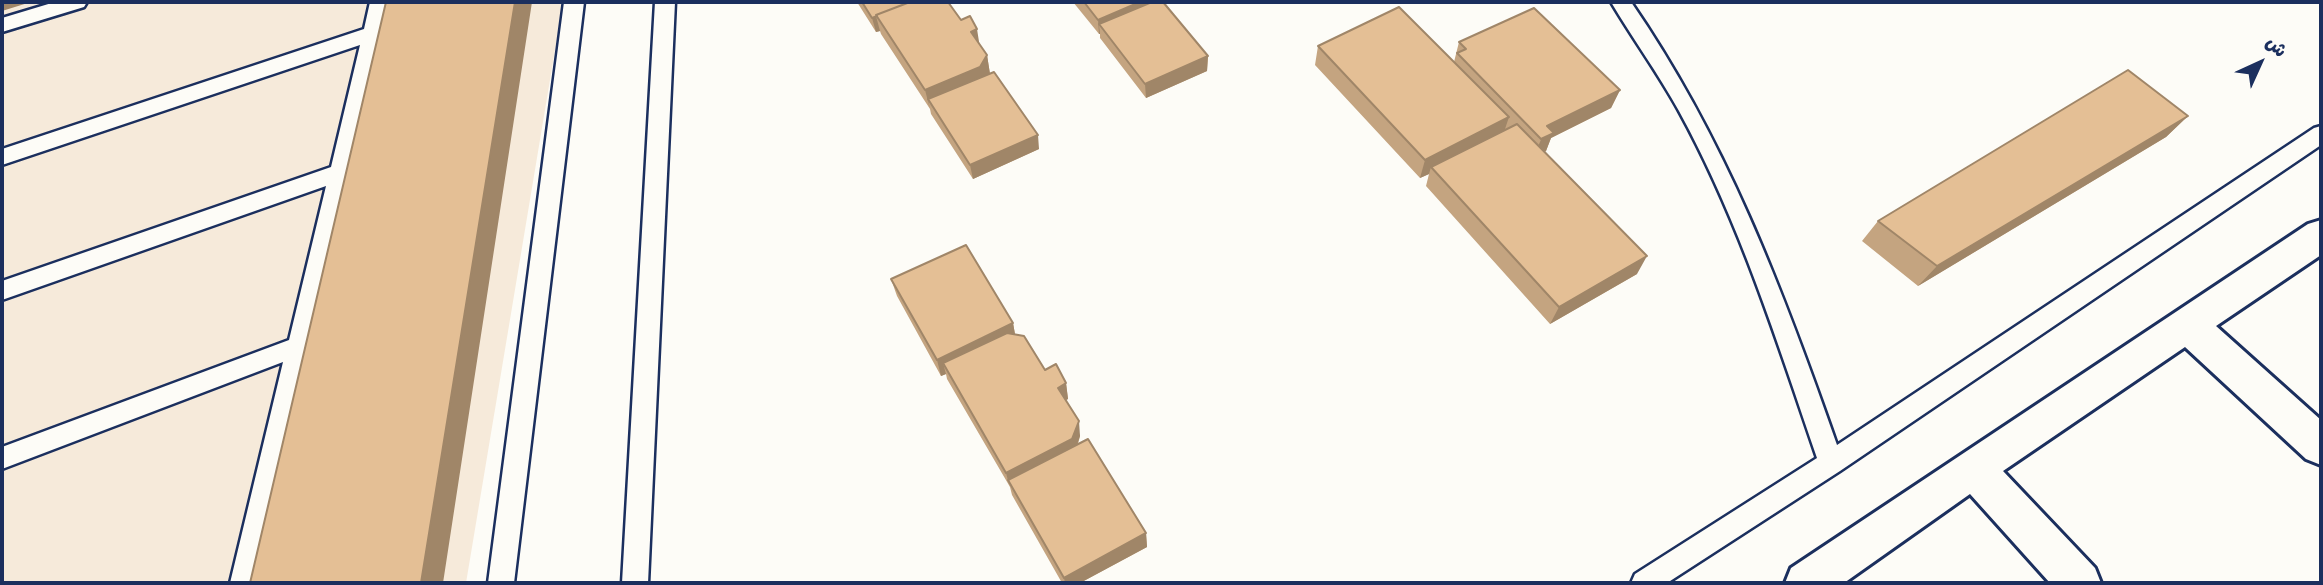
<!DOCTYPE html>
<html>
<head>
<meta charset="utf-8">
<style>
  body { margin:0 }
  #map { position:relative; width:2323px; height:585px; overflow:hidden; background:#fdfcf7; font-family:"Indie Flower","Playpen Sans Arabic",sans-serif }
  canvas { display:block }
  .frame { position:absolute; inset:0; border:4px solid #1b2f5e; pointer-events:none }
  .north { position:absolute; left:2225px; top:28px; width:70px; height:70px; -webkit-text-stroke:5px #fdfcf7; paint-order:stroke; rotate:45deg; font-size:19px; font-weight:700; line-height:28px; text-align:center; color:#1b2f5e }
  .north::after { content:''; display:block; margin:auto; width:24px; height:32px; background:#1b2f5e; clip-path:polygon(50% 0,100% 100%,50% 72%,0 100%) }
</style>
</head>
<body>
<div id="map">
<canvas width="2323" height="585"></canvas>
<div class="frame"></div>
<div class="north">ش</div>
</div>
<script>
const c = document.querySelector('canvas').getContext('2d');
c.lineJoin = 'round';
function paint(path, color) { c.fillStyle = color; c.fill(path, 'evenodd'); }
function trace(path, color, width, dash) { c.strokeStyle = color; c.lineWidth = width; c.lineCap = dash ? 'butt' : 'round'; c.setLineDash(dash || []); c.stroke(path); }
paint(new Path2D(`
  M 2,2 L 563,2 L 466,583 L 2,583 Z`), '#f6eada');
const service = new Path2D(`
  M 55,2 L 87,2 L 84,7 L 2,32 L 2,18 Z
  M 370,2 L 390,2 L 256,583 L 230,583 L 283,362 L 2,469 L 2,447 L 289,340 L 326,186 L 2,300 L 2,281 L 331,167 L 360,45 L 2,165 L 2,149 L 364,29 Z
  M 564,2 L 584,2 L 514,583 L 488,583 Z
  M 655,2 L 675,2 L 648,583 L 622,583 Z
  M 1611,2 L 1631,2 C 1726,140 1782,288 1837,445 L 2314,128 L 2321,126 L 2321,145 L 1840,471 L 1667,583 L 1631,583 L 1635,574 L 1817,458 C 1777,341 1739,220 1679,111 C 1658,73 1633,39 1611,2 Z`);
const minor = new Path2D(`
  M 2321,220 L 2321,255 L 2216,326 L 2321,420 L 2321,465 L 2306,459 L 2185,347 L 2003,471 L 2095,568 L 2101,583 L 2050,583 L 1970,494 L 1844,583 L 1785,583 L 1791,568 L 2308,224 Z`);
trace(service, '#1b2f5e', 5);
trace(minor, '#1b2f5e', 6);
paint(service, '#fdfcf7');
paint(minor, '#fdfcf7');
paint(new Path2D(`
  M 857,2 L 948,2 L 987,55 L 990,74 L 1039,149 L 973,179 L 931,114 L 930,109 L 881,34 L 880,31 L 876,32 Z
  M 1073,2 L 1163,2 L 1208,56 L 1207,71 L 1146,98 L 1100,38 L 1100,34 L 1099,34 Z
  M 1459,42 L 1620,90 L 1611,108 L 1551,138 L 1546,151 L 1544,152 L 1637,274 L 1550,324 L 1426,186 L 1429,174 L 1420,178 L 1315,65 L 1318,46 L 1454,62 Z
  M 2188,116 L 2166,137 L 1918,286 L 1862,241 L 1878,221 Z
  M 891,279 L 1013,323 L 1015,334 L 1045,370 L 1066,383 L 1068,399 L 1066,400 L 1080,436 L 1078,444 L 1146,533 L 1147,547 L 1080,583 L 1062,583 L 1012,495 L 1010,487 L 947,379 L 946,374 L 941,376 L 897,296 Z`), '#c4a480');
paint(new Path2D(`
  M 2,2 L 31,2 L 2,11 Z
  M 515,2 L 532,2 L 443,583 L 421,583 Z
  M 1140,2 L 1153,2 L 1099,24 L 1100,34 L 1099,34 L 1098,20 Z
  M 876,16 L 880,31 L 876,32 L 872,18 Z
  M 977,29 L 980,48 L 971,32 Z
  M 987,55 L 990,74 L 928,99 L 930,109 L 925,90 Z
  M 1208,56 L 1207,71 L 1146,98 L 1145,84 Z
  M 1620,90 L 1611,108 L 1551,138 L 1546,151 L 1533,158 L 1547,126 Z
  M 2188,116 L 2166,137 L 1918,286 L 1937,266 Z
  M 1509,117 L 1503,135 L 1431,167 L 1429,174 L 1420,178 L 1425,160 Z
  M 1038,135 L 1039,149 L 973,179 L 970,165 Z
  M 1647,256 L 1637,274 L 1550,324 L 1559,307 Z
  M 1013,323 L 1016,340 L 943,363 L 946,374 L 941,376 L 937,360 Z
  M 1066,383 L 1068,399 L 1060,403 L 1058,388 Z
  M 1079,421 L 1080,436 L 1074,454 L 1008,480 L 1010,488 L 1006,473 Z
  M 1146,533 L 1147,547 L 1080,583 L 1065,583 L 1064,578 Z`), '#a08668');
const building = new Path2D(`
  M 386,2 L 515,2 L 421,583 L 250,583 Z
  M 862,2 L 910,2 L 876,15 L 877,16 L 872,18 Z
  M 910,2 L 948,2 L 961,20 L 970,16 L 977,29 L 971,32 L 987,55 L 980,67 L 925,90 L 876,15 Z
  M 1084,2 L 1140,2 L 1098,20 Z
  M 1152,2 L 1163,2 L 1208,56 L 1145,84 L 1099,24 Z
  M 1399,7 L 1509,117 L 1425,160 L 1318,46 Z
  M 1534,8 L 1620,90 L 1547,126 L 1554,133 L 1541,139 L 1457,53 L 1466,49 L 1459,42 Z
  M 2128,70 L 2188,116 L 1937,266 L 1878,221 Z
  M 994,72 L 1038,135 L 970,165 L 928,99 Z
  M 1517,124 L 1647,256 L 1559,307 L 1431,167 Z
  M 966,245 L 1013,323 L 937,360 L 891,279 Z
  M 1007,333 L 1024,336 L 1045,370 L 1056,364 L 1066,383 L 1058,388 L 1079,421 L 1072,439 L 1006,473 L 943,363 Z
  M 1088,439 L 1146,533 L 1064,578 L 1008,480 Z`);
paint(building, '#e4bf95');
trace(building, '#a08668', 2);
</script>
</body>
</html>
